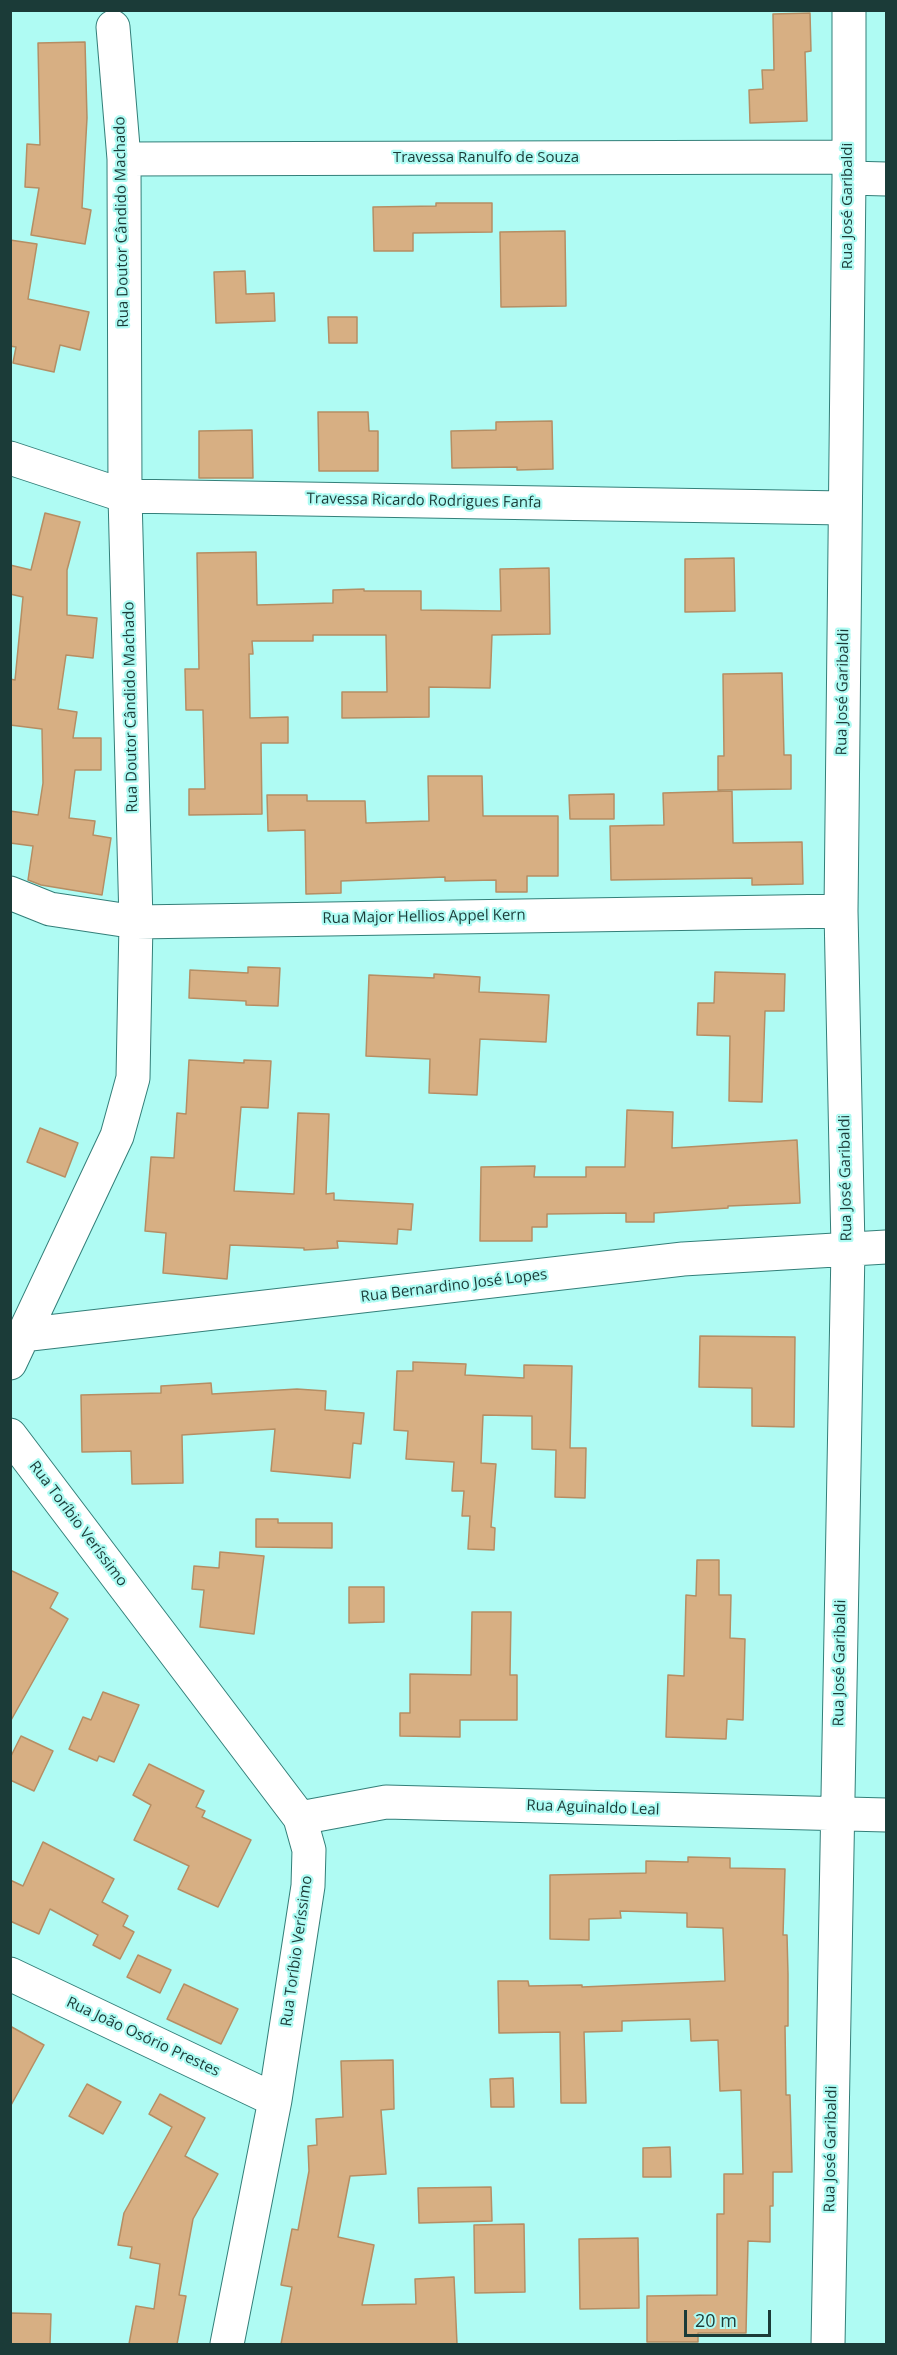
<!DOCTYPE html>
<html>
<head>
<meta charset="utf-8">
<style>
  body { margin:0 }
  #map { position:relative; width:897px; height:2355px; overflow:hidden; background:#affbf3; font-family:"Open Sans",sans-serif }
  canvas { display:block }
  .frame { position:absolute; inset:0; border:12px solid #1b3b38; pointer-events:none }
  .scale { position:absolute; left:684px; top:2310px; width:87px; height:27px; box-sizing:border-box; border:3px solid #1b3b38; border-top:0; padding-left:8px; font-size:18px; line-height:21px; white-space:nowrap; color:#1b3b38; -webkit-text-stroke:4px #affbf3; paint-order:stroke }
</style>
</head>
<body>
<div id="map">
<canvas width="897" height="2355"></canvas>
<div class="frame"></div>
<div class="scale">20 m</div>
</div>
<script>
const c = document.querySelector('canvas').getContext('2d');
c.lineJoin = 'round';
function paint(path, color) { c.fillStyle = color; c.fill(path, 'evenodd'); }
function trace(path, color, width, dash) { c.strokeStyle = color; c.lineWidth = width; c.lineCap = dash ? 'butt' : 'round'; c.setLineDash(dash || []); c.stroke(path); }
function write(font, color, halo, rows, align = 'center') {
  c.font = font + ' "Open Sans",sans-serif'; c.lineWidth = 4.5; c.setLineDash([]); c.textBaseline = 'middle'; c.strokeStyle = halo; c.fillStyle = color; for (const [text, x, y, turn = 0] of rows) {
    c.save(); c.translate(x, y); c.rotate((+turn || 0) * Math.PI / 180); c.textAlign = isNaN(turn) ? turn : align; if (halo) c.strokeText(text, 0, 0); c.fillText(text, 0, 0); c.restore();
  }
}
const building = new Path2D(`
  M 810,13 L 811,51 L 805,52 L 807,121 L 750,123 L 749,90 L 763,89 L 762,70 L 774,70 L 773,14 Z
  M 85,42 L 87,118 L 82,208 L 91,210 L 85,244 L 31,235 L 39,188 L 25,187 L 27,144 L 40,145 L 38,43 Z
  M 436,203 L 492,203 L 492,232 L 413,233 L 413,251 L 374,251 L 373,207 L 436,206 Z
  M 565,231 L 566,306 L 501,307 L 500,232 Z
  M 10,240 L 37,244 L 28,299 L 89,312 L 80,350 L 60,345 L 54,372 L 13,363 L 16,347 L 10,346 Z
  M 245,271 L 246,294 L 274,293 L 275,321 L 216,323 L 214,272 Z
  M 328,317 L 357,317 L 357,343 L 329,343 Z
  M 318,412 L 368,412 L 369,431 L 378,431 L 378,471 L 319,471 Z
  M 552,421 L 553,469 L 517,470 L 517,467 L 452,468 L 451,431 L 496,430 L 496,422 Z
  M 252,430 L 253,478 L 199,478 L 199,431 Z
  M 45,513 L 80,522 L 67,570 L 67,615 L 97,618 L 93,658 L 66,655 L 58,709 L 77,712 L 73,738 L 101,738 L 101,770 L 75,770 L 69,818 L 95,821 L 93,835 L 111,838 L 102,895 L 41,885 L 28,880 L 33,846 L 10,843 L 10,811 L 38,815 L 43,783 L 42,729 L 10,725 L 10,679 L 15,680 L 23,597 L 10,594 L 10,565 L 31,570 Z
  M 256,552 L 257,605 L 333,603 L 333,590 L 364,589 L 364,591 L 421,591 L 421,610 L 501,611 L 500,569 L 549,568 L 550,634 L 492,635 L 490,688 L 429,687 L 429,717 L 342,718 L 342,692 L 387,692 L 386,635 L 313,635 L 313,641 L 252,641 L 253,654 L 249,654 L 250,718 L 288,717 L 288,743 L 261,743 L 262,814 L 189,815 L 189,789 L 205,789 L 203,710 L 186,710 L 185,669 L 199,669 L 197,553 Z
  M 734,558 L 735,611 L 685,612 L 685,559 Z
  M 782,673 L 784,755 L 791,755 L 791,789 L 718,790 L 718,756 L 724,756 L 723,674 Z
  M 428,776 L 482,776 L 483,816 L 558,816 L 558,876 L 527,876 L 527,892 L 496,892 L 496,880 L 445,881 L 445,877 L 341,881 L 341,893 L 306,894 L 305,830 L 268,831 L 267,795 L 307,795 L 307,801 L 365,801 L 366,823 L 429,821 Z
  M 732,791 L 733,843 L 802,842 L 803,884 L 752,885 L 752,878 L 611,880 L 610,826 L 664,825 L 663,793 Z
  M 614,794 L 614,819 L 570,819 L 569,795 Z
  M 248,967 L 280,968 L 278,1006 L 246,1005 L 246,1001 L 189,998 L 190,970 L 248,973 Z
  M 715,972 L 785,974 L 784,1011 L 765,1011 L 762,1102 L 729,1101 L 730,1036 L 697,1035 L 698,1003 L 714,1003 Z
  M 434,974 L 480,977 L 479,992 L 549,995 L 546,1042 L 480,1039 L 477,1095 L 429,1093 L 430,1059 L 366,1056 L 369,975 L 434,978 Z
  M 189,1060 L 244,1063 L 244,1060 L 271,1061 L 268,1108 L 241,1107 L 234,1191 L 294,1194 L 298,1113 L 329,1114 L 326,1194 L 334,1193 L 334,1200 L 413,1204 L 411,1230 L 398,1229 L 397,1244 L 337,1241 L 338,1248 L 304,1250 L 304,1248 L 230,1245 L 227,1279 L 163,1273 L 166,1233 L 145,1231 L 151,1157 L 174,1158 L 177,1113 L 186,1114 Z
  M 627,1110 L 673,1112 L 672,1148 L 797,1140 L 800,1203 L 728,1206 L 728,1208 L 654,1213 L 654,1222 L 626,1222 L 626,1213 L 547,1214 L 547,1227 L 532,1227 L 532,1241 L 480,1241 L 481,1167 L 535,1166 L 534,1177 L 586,1177 L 586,1167 L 625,1167 Z
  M 40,1128 L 78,1143 L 65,1177 L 27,1162 Z
  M 700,1336 L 795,1337 L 794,1427 L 752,1426 L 752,1388 L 699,1387 Z
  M 413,1362 L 466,1364 L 465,1375 L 524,1378 L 524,1365 L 572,1366 L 570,1448 L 586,1448 L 585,1498 L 555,1497 L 556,1450 L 532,1449 L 532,1416 L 483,1415 L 481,1463 L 496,1464 L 491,1527 L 495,1528 L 494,1550 L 468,1549 L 470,1516 L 462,1516 L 464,1491 L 452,1491 L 454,1462 L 406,1459 L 408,1431 L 394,1430 L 397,1371 L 413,1371 Z
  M 211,1383 L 212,1394 L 297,1389 L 326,1391 L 325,1410 L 364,1413 L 361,1444 L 353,1443 L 350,1478 L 271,1471 L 275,1429 L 182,1435 L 183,1483 L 132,1484 L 131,1451 L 82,1452 L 81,1395 L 161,1393 L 161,1386 Z
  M 256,1519 L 278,1519 L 278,1523 L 332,1523 L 332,1548 L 256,1547 Z
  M 220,1552 L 264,1556 L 254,1634 L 200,1627 L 204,1590 L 192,1589 L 194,1566 L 219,1568 Z
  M 697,1560 L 719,1560 L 719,1595 L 731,1595 L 730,1638 L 745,1639 L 743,1720 L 727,1719 L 726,1739 L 666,1737 L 668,1675 L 684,1676 L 686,1595 L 696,1596 Z
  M 10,1570 L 58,1593 L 50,1608 L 68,1619 L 10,1722 Z
  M 349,1587 L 384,1587 L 384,1622 L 349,1623 Z
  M 472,1612 L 511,1612 L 510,1675 L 517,1675 L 517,1720 L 460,1720 L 460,1737 L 400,1736 L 400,1713 L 410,1713 L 410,1674 L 471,1675 Z
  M 103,1692 L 139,1705 L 114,1762 L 99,1756 L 97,1761 L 69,1749 L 83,1717 L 91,1720 Z
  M 21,1736 L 53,1751 L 34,1791 L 10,1780 L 10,1758 Z
  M 149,1764 L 204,1791 L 196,1807 L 205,1811 L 202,1817 L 251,1840 L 218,1907 L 178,1889 L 189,1866 L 134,1840 L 151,1805 L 133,1795 Z
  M 43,1842 L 114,1879 L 102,1902 L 128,1916 L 123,1926 L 134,1932 L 120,1959 L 93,1945 L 98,1935 L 50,1909 L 39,1934 L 10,1921 L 10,1880 L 23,1886 Z
  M 688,1857 L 730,1858 L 730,1868 L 785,1869 L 783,1935 L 787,1935 L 788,1974 L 788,2026 L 785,2026 L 786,2095 L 790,2095 L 792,2172 L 773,2172 L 773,2206 L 770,2206 L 770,2242 L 748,2241 L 746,2333 L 698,2333 L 698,2342 L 647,2342 L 647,2296 L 717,2295 L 717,2214 L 724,2214 L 724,2174 L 743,2174 L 741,2090 L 720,2091 L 718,2040 L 691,2041 L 690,2019 L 622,2021 L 622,2031 L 584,2032 L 586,2103 L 561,2103 L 560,2032 L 499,2033 L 498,1981 L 528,1981 L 529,1986 L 582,1985 L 582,1987 L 725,1981 L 723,1928 L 687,1927 L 687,1913 L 620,1911 L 621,1918 L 589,1919 L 589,1940 L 550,1939 L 550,1875 L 646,1873 L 646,1861 L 688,1862 Z
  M 138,1955 L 171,1970 L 160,1993 L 127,1977 Z
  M 184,1984 L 238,2009 L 221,2044 L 167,2019 Z
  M 10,2026 L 44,2045 L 10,2107 Z
  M 393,2060 L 394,2109 L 381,2110 L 386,2174 L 350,2176 L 338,2237 L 374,2245 L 362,2305 L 416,2304 L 415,2279 L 454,2277 L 457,2344 L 281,2344 L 292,2287 L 281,2285 L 292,2229 L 298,2230 L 309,2171 L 308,2146 L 317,2145 L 316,2119 L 343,2117 L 341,2061 Z
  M 513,2078 L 514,2107 L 491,2107 L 490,2079 Z
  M 87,2084 L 121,2102 L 103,2134 L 69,2116 Z
  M 160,2094 L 205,2118 L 185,2156 L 218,2174 L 193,2219 L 179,2295 L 186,2296 L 177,2344 L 129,2344 L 136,2306 L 154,2309 L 160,2264 L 130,2258 L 132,2247 L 118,2245 L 124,2213 L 172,2127 L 149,2114 Z
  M 670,2147 L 671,2177 L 643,2177 L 643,2148 Z
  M 491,2187 L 492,2221 L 419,2223 L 418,2188 Z
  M 524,2224 L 525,2292 L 475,2293 L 474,2225 Z
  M 638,2238 L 639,2308 L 580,2309 L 579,2239 Z
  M 10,2313 L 51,2314 L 50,2344 L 10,2344 Z`);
paint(building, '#d7af83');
trace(building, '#b58e64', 1.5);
const street = new Path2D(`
  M 124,159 L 849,157
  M 849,178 L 886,179
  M 10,458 L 125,496 L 844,508
  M 10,893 L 50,909 L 136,922 L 841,911
  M 22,1335 L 683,1259 L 886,1247
  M 10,1363 L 117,1136 L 133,1078 L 136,922 L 125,496 L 124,159 L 113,27
  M 10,1435 L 300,1818 L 309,1850 L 308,1886 L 275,2100 L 227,2344
  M 300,1818 L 386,1802 L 886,1815
  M 10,1974 L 275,2100
  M 828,2344 L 848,1248 L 841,911 L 849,178 L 849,10`);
trace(street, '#337f79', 35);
trace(street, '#fff', 33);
write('15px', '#1b3b38', '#affbf3', [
  ["Travessa Ranulfo de Souza",486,158],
  ["Rua José Garibaldi",848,206,-90],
  ["Rua Doutor Cândido Machado",122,222,-91],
  ["Travessa Ricardo Rodrigues Fanfa",424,501,1],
  ["Rua José Garibaldi",843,692,-89],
  ["Rua Doutor Cândido Machado",131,707,-91],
  ["Rua Major Hellios Appel Kern",424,917,-1],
  ["Rua José Garibaldi",846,1178,-91],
  ["Rua Bernardino José Lopes",454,1286,-7],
  ["Rua Toríbio Veríssimo",78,1524,53],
  ["Rua José Garibaldi",840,1663,-89],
  ["Rua Aguinaldo Leal",593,1808,2],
  ["Rua Toríbio Veríssimo",297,1951,-82],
  ["Rua João Osório Prestes",143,2037,25],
  ["Rua José Garibaldi",831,2149,-89]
]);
</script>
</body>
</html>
